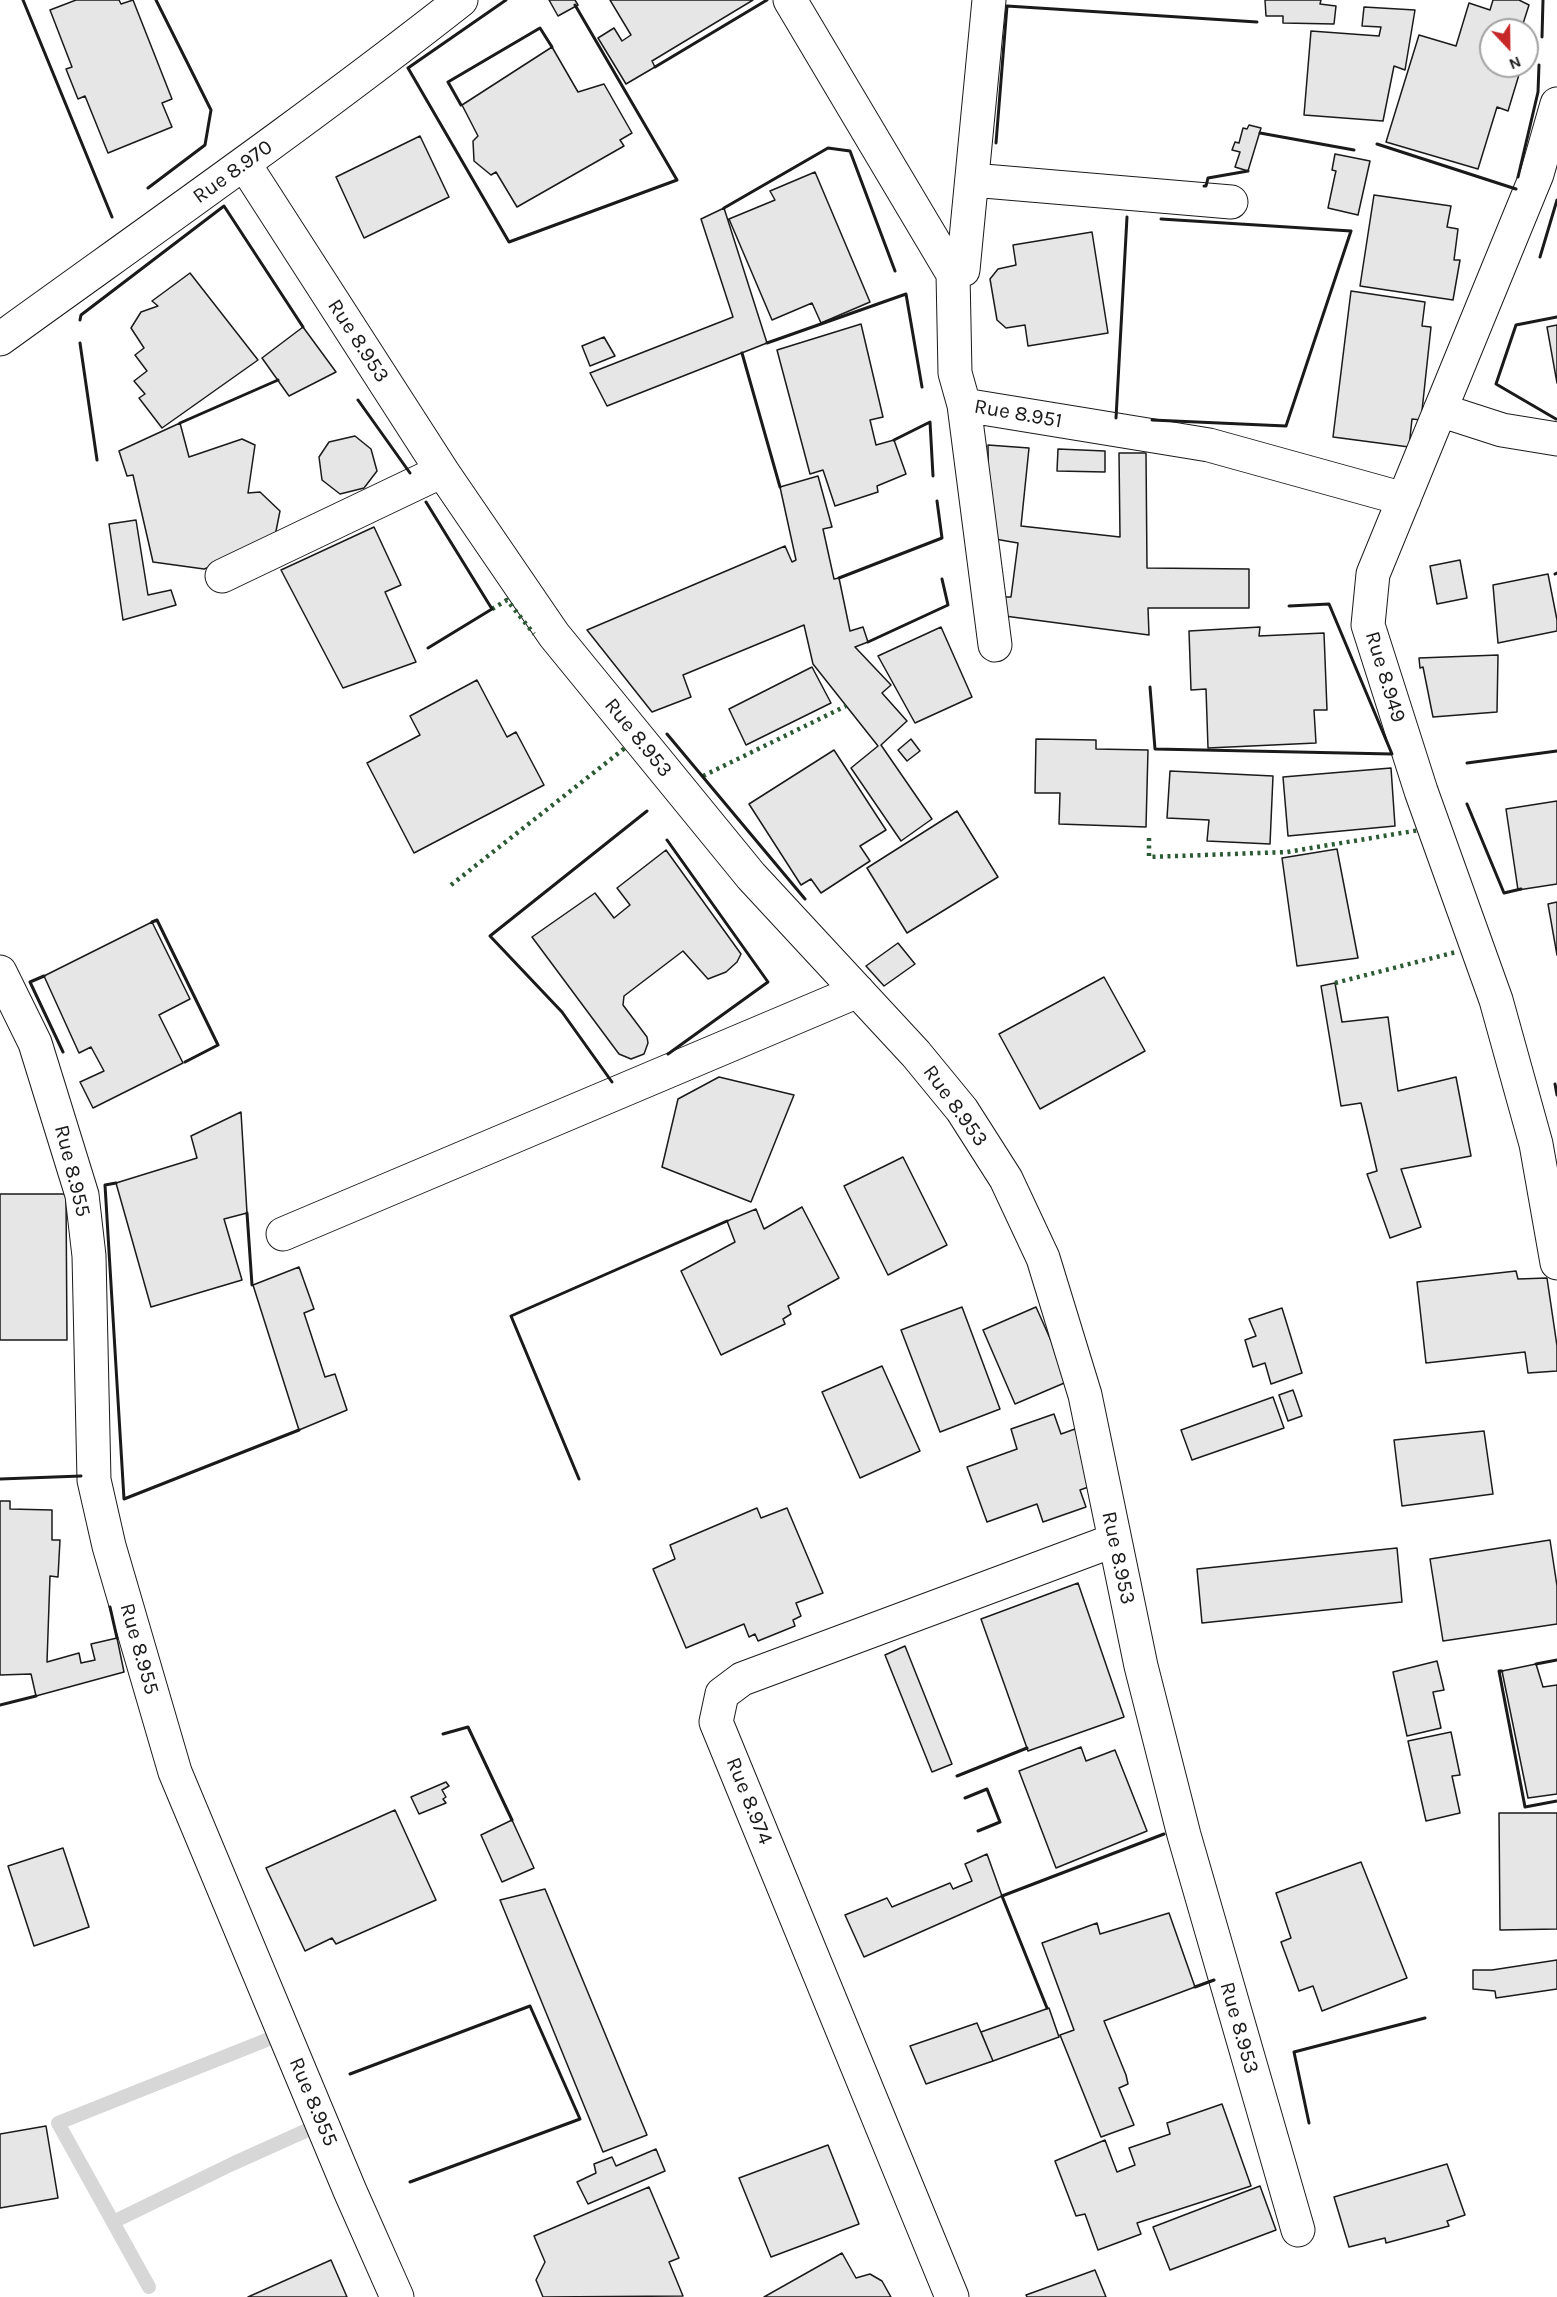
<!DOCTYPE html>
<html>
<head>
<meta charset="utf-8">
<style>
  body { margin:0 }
  #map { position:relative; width:1557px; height:2297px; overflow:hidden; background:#fff; font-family:Karla,sans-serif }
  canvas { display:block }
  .north { position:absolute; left:1479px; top:18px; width:60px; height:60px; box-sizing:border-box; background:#fff; border:2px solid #a3a3a3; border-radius:50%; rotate:158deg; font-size:16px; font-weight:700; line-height:24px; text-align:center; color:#1a1a1a }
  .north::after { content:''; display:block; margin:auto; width:21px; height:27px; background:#c62828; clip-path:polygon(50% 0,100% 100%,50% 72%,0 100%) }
</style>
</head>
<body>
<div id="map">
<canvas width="1557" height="2297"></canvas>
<div class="north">N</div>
</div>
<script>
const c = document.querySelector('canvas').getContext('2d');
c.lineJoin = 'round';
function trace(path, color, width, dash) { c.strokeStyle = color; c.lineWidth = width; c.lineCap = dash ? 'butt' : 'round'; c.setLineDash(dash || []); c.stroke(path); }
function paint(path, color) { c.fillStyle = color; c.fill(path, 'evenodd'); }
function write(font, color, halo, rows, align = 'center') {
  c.font = font + ' Karla,sans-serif'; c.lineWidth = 4.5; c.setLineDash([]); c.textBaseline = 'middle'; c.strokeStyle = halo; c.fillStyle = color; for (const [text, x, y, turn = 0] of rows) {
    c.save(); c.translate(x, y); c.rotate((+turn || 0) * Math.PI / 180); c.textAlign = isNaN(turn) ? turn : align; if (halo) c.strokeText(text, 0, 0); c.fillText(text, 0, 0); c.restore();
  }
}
trace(new Path2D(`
  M 113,2222 L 232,2164 L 312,2128
  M 149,2287 L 58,2123 L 274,2037`), '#d7d7d7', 14);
const building = new Path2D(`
  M 76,0 L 119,0 L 121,4 L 133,0 L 172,99 L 162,103 L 172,127 L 108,153 L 85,96 L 78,99 L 66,69 L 72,67 L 50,10 Z
  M 549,0 L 575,0 L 578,5 L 558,16 Z
  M 610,0 L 753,0 L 652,61 L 655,67 L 626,84 L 598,38 L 614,28 L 622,41 L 631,35 Z
  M 1265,0 L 1321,0 L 1320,4 L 1336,6 L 1334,24 L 1283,23 L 1283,16 L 1266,16 Z
  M 1493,0 L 1519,0 L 1529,5 L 1521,30 L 1491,30 L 1491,66 L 1521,68 L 1508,111 L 1497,107 L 1478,169 L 1386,142 L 1419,35 L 1456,46 L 1469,3 L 1490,10 Z
  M 1364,7 L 1415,10 L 1405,70 L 1394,66 L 1383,121 L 1304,115 L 1311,31 L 1379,36 L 1381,27 L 1362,26 Z
  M 552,47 L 578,92 L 604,84 L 632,133 L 620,140 L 624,146 L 517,207 L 496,172 L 491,175 L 474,161 L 473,141 L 478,136 L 462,105 Z
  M 1249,125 L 1261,128 L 1248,171 L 1235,167 L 1240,152 L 1232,150 L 1235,142 L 1239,143 L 1243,128 L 1247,129 Z
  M 420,136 L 449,197 L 364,238 L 336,177 Z
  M 1335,154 L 1370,161 L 1358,215 L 1328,208 L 1335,175 L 1336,171 L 1332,170 Z
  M 815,172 L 870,302 L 821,323 L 812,303 L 772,320 L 729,219 L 775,200 L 770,191 Z
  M 1374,195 L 1451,206 L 1447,227 L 1458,229 L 1454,260 L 1460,260 L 1453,300 L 1360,286 Z
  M 724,208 L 767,343 L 607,406 L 590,373 L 733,317 L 701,219 Z
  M 1092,232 L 1108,333 L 1028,346 L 1025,325 L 1006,328 L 997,320 L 990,279 L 998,269 L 1016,265 L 1013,245 Z
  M 190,273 L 258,360 L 162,428 L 139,398 L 145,394 L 134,381 L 147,371 L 135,355 L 144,348 L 131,328 L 141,312 L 158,306 L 152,301 Z
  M 1351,291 L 1425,302 L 1422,326 L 1431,327 L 1421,420 L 1412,419 L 1409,447 L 1333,437 Z
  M 861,324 L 883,417 L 870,420 L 876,445 L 894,440 L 906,474 L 877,486 L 878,492 L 835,506 L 823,470 L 810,474 L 777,350 Z
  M 1557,325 L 1557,383 L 1547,327 Z
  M 303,327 L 336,372 L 289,396 L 262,358 Z
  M 604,337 L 615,356 L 590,366 L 582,346 Z
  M 180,423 L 189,457 L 242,439 L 255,445 L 248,493 L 260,492 L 280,511 L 274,541 L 255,552 L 204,569 L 153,562 L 133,475 L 127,476 L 119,451 Z
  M 355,436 L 371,449 L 377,471 L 364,488 L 340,494 L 322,480 L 319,457 L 329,442 Z
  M 988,445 L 1029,448 L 1021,526 L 1120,537 L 1119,453 L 1146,453 L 1147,568 L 1249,569 L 1249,608 L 1148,608 L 1149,635 L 997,615 L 997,597 L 1011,597 L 1018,543 L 989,538 Z
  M 1058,449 L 1105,451 L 1105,472 L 1057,471 Z
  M 818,476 L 832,527 L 823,529 L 834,579 L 839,578 L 850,631 L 863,627 L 868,642 L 855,647 L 891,685 L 882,693 L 907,721 L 881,745 L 932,819 L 901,841 L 851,768 L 878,746 L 813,664 L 804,625 L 683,675 L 691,697 L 652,712 L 587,630 L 785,546 L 792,562 L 796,560 L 780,487 Z
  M 136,520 L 148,595 L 171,590 L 176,605 L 123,620 L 109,524 Z
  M 374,527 L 401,585 L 385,592 L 416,662 L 343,688 L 281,570 Z
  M 1460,560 L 1467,598 L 1437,604 L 1430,566 Z
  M 1548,574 L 1557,620 L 1557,631 L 1498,643 L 1493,585 Z
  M 941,627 L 972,697 L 915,723 L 878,656 Z
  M 1260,627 L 1259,636 L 1324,633 L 1327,710 L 1314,710 L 1316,743 L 1208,748 L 1206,689 L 1191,690 L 1189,631 Z
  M 1498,655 L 1497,712 L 1433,717 L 1423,667 L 1420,668 L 1419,658 Z
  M 812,667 L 831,703 L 746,745 L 729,709 Z
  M 477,680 L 507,737 L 516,732 L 544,785 L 414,853 L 367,763 L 420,735 L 410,716 Z
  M 911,739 L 920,751 L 907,761 L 898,750 Z
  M 1036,739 L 1096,740 L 1096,749 L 1148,750 L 1146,827 L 1059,824 L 1060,793 L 1035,793 Z
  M 834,750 L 886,830 L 860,846 L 870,861 L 821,893 L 811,879 L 801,885 L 749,804 Z
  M 1391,768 L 1395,826 L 1288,836 L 1283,777 Z
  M 1170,771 L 1273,776 L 1270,844 L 1207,841 L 1209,820 L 1167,818 Z
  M 1557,801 L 1557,884 L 1518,890 L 1506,809 Z
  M 957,811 L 998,877 L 907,933 L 867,868 Z
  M 1337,849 L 1358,958 L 1297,966 L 1282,858 Z
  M 666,850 L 741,954 L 737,962 L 726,972 L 708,979 L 683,951 L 624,996 L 623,1005 L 647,1037 L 648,1043 L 644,1054 L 631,1059 L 619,1054 L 532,937 L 595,893 L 614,918 L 630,905 L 617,888 Z
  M 1557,902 L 1557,955 L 1548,904 Z
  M 152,922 L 190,999 L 159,1015 L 183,1063 L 93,1108 L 80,1082 L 104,1071 L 91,1047 L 79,1053 L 44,976 Z
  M 898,943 L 915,964 L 884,986 L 866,966 Z
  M 1104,977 L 1145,1051 L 1040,1109 L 999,1034 Z
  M 1335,983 L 1342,1022 L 1388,1017 L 1398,1091 L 1456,1077 L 1471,1156 L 1401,1169 L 1421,1227 L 1390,1238 L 1367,1174 L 1377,1171 L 1361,1103 L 1341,1106 L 1321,986 Z
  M 719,1077 L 794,1095 L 751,1202 L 662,1167 L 678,1099 Z
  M 241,1112 L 247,1213 L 224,1219 L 242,1280 L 151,1307 L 116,1183 L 197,1158 L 191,1136 Z
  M 903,1157 L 947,1245 L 888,1275 L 844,1186 Z
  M 0,1194 L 66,1194 L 67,1340 L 0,1340 Z
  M 802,1207 L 839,1278 L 788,1306 L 791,1314 L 783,1319 L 785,1324 L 721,1355 L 681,1271 L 735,1242 L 727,1221 L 756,1209 L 764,1229 Z
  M 299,1267 L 314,1309 L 304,1313 L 325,1377 L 335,1374 L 347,1410 L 299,1430 L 253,1285 Z
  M 1516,1271 L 1518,1279 L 1547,1278 L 1557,1346 L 1557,1371 L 1528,1373 L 1525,1352 L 1426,1363 L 1417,1282 Z
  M 962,1307 L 1000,1409 L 940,1432 L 901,1330 Z
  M 1036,1307 L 1069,1381 L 1015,1404 L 983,1330 Z
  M 1282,1308 L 1302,1373 L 1271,1384 L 1265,1363 L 1253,1367 L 1245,1340 L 1256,1336 L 1249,1319 Z
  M 882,1366 L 920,1451 L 860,1478 L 822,1392 Z
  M 1293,1390 L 1302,1416 L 1288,1421 L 1279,1395 Z
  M 1273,1397 L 1284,1428 L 1192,1460 L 1181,1430 Z
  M 1054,1414 L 1061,1434 L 1075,1429 L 1094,1485 L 1080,1490 L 1086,1507 L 1043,1522 L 1037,1504 L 987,1522 L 967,1467 L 1017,1449 L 1011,1429 Z
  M 1484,1431 L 1493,1494 L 1402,1506 L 1394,1440 Z
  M 0,1501 L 10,1501 L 10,1509 L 52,1510 L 52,1540 L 60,1540 L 58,1577 L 50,1576 L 47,1662 L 79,1653 L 81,1663 L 95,1660 L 91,1644 L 117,1638 L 124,1672 L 36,1696 L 31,1674 L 0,1675 Z
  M 757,1508 L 761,1518 L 787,1508 L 823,1593 L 796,1603 L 801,1616 L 793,1620 L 795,1626 L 758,1641 L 755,1634 L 749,1637 L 744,1624 L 686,1648 L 653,1569 L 675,1559 L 670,1545 Z
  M 1550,1540 L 1557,1586 L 1557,1624 L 1443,1641 L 1430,1559 Z
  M 1397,1548 L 1402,1602 L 1202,1623 L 1197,1569 Z
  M 1078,1583 L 1124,1717 L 1028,1751 L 981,1619 Z
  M 905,1646 L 952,1764 L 932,1772 L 885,1655 Z
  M 1437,1661 L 1444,1690 L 1433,1692 L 1441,1728 L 1407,1736 L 1393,1672 Z
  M 1536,1664 L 1543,1687 L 1557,1685 L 1557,1794 L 1528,1798 L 1502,1671 Z
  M 1451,1732 L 1460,1775 L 1452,1776 L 1460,1813 L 1426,1821 L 1408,1741 Z
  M 1081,1747 L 1086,1761 L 1115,1750 L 1147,1831 L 1056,1868 L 1019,1771 Z
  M 446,1782 L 449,1786 L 442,1790 L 446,1797 L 443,1799 L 446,1803 L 419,1814 L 411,1797 Z
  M 395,1810 L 436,1900 L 336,1944 L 332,1938 L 305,1951 L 266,1868 Z
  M 1499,1813 L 1557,1813 L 1557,1929 L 1500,1930 Z
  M 512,1820 L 534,1868 L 502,1882 L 481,1835 Z
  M 63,1848 L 89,1927 L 34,1946 L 8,1866 Z
  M 987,1854 L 1002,1896 L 864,1957 L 845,1915 L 887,1898 L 892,1907 L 950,1883 L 953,1889 L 972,1881 L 965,1864 Z
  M 1361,1862 L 1407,1978 L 1322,2011 L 1313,1986 L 1299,1991 L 1281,1942 L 1291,1938 L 1276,1893 Z
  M 545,1889 L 647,2135 L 603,2152 L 500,1900 Z
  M 1169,1913 L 1195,1987 L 1104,2021 L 1126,2075 L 1128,2084 L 1119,2088 L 1134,2125 L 1101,2137 L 1060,2035 L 1074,2030 L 1042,1943 L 1097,1923 L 1100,1934 Z
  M 1557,1960 L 1557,1989 L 1496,1998 L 1495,1991 L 1473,1989 L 1473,1970 L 1492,1970 Z
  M 1049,2008 L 1059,2037 L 993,2061 L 981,2032 Z
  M 977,2023 L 993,2061 L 926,2084 L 910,2046 Z
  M 1222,2104 L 1251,2186 L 1137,2223 L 1141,2234 L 1098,2250 L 1085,2214 L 1076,2216 L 1055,2161 L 1105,2140 L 1117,2172 L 1135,2165 L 1129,2148 L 1170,2134 L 1167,2123 Z
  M 46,2126 L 58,2198 L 0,2208 L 0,2134 Z
  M 828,2145 L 859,2224 L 771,2257 L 739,2178 Z
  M 656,2149 L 665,2171 L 588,2204 L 577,2182 L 596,2173 L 594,2164 L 612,2157 L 616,2166 Z
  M 1447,2164 L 1465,2215 L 1447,2221 L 1449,2226 L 1386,2243 L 1385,2238 L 1349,2247 L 1334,2197 Z
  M 1260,2186 L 1276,2230 L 1170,2270 L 1153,2227 Z
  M 649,2187 L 679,2258 L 669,2262 L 683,2296 L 543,2297 L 536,2280 L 545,2262 L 534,2236 Z
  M 842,2253 L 856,2278 L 870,2274 L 882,2281 L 891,2297 L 764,2297 Z
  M 331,2260 L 347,2297 L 248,2297 Z
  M 1095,2270 L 1106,2297 L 1027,2297 L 1026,2295 Z`);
paint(building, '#e6e6e6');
trace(building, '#1a1a1a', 1.5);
const minor = new Path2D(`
  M 790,0 L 953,274
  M 989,0 L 963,270 L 953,274 L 955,373 L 964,405 L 1209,445 L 1404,499
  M 1557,104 L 1537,174 L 1373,574 L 1368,625 L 1421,791 L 1496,1000 L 1536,1144 L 1557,1263
  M 245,165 L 442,471 L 554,635 L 751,876 L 916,1054 L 962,1110 L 1006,1179 L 1043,1258 L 1085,1395 L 1141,1666 L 1184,1835 L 1298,2230
  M 972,180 L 1231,202
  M 0,339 C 155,227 311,118 461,0
  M 964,405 L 995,645
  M 1440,410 L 1502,430 L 1557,439
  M 222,576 L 442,471
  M 0,972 L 35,1043 L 82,1195 L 89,1256 L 94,1480 L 109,1546 L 175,1772 L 350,2191 L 397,2297
  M 283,1234 L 858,991
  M 952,2297 L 716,1722 L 722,1694 L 742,1679 L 1115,1540`);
trace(minor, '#1a1a1a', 35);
trace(minor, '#fff', 33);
trace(new Path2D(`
  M 492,609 L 507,600 L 534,634
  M 703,776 L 846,706
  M 1149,838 L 1149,857 L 1287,852 L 1420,830
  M 451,885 L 625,748
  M 1335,983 L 1456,952`), '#2b5a34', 4.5, [3, 4.5]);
trace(new Path2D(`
  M 23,0 L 112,217
  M 506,0 L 408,68 L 509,242 L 677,180 L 575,5
  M 1542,37 L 1543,0
  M 655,67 L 767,0
  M 461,105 L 448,82 L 540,28 L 552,47
  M 1260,133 L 1354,150
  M 996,143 L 1007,6 L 1257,22
  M 1377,144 L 1516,189
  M 1518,177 L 1538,92 L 1539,65
  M 1204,186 L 1206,186 L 1208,178 L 1248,171
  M 148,188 L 205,145 L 211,110 L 156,0
  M 724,208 L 828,148 L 850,151 L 895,271
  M 1540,257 L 1557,200
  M 80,320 L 81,315 L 224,206 L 303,327
  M 80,343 L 97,460
  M 767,343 L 906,294 L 922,387
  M 742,353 L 780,487
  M 358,400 L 410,473
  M 1116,418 L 1127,217
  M 1556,419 L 1496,384 L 1516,325 L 1557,317
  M 1152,420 L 1286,426 L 1351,231 L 1161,219
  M 180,423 L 278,380
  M 894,440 L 930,422 L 933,476
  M 426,502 L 492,609 L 428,648
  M 1555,574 L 1557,573
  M 839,578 L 942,538 L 937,501
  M 868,642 L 948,605 L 942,579
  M 1150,687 L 1155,749 L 1392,754 L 1329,604 L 1289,606
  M 667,734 L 805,899
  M 1467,763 L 1557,751
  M 1467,804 L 1504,893 L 1521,889
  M 667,840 L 768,982 L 668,1054
  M 152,922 L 157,920 L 218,1045 L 185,1062
  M 44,976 L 30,982 L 63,1052
  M 612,1082 L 562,1012 L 490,936 L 647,811
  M 1555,1084 L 1557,1095
  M 116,1183 L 105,1185 L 124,1499 L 299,1430
  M 247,1213 L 252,1285
  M 0,1479 L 81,1476
  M 579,1479 L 511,1316 L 727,1221
  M 110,1607 L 117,1638
  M 1536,1664 L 1557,1660
  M 1502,1671 L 1499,1671 L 1525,1807 L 1557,1801
  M 0,1705 L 36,1696
  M 443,1734 L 468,1727 L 512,1820
  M 957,1776 L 1027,1748
  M 965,1798 L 987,1789 L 1000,1822 L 978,1831
  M 1195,1987 L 1214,1980
  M 1047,2008 L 1002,1896 L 1164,1834
  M 350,2074 L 530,2006 L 580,2119 L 410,2182
  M 1309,2123 L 1294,2052 L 1425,2018`), '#1a1a1a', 3);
write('21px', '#1a1a1a', '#fff', [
  ["Rue 8.970",233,172,-36],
  ["Rue 8.953",358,341,57],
  ["Rue 8.951",1018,414,10],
  ["Rue 8.949",1385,677,73],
  ["Rue 8.953",638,738,51],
  ["Rue 8.953",955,1106,54],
  ["Rue 8.955",72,1171,76],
  ["Rue 8.953",1118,1558,78],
  ["Rue 8.955",139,1649,74],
  ["Rue 8.974",749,1801,68],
  ["Rue 8.953",1239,2028,74],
  ["Rue 8.955",313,2102,67]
]);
</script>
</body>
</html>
